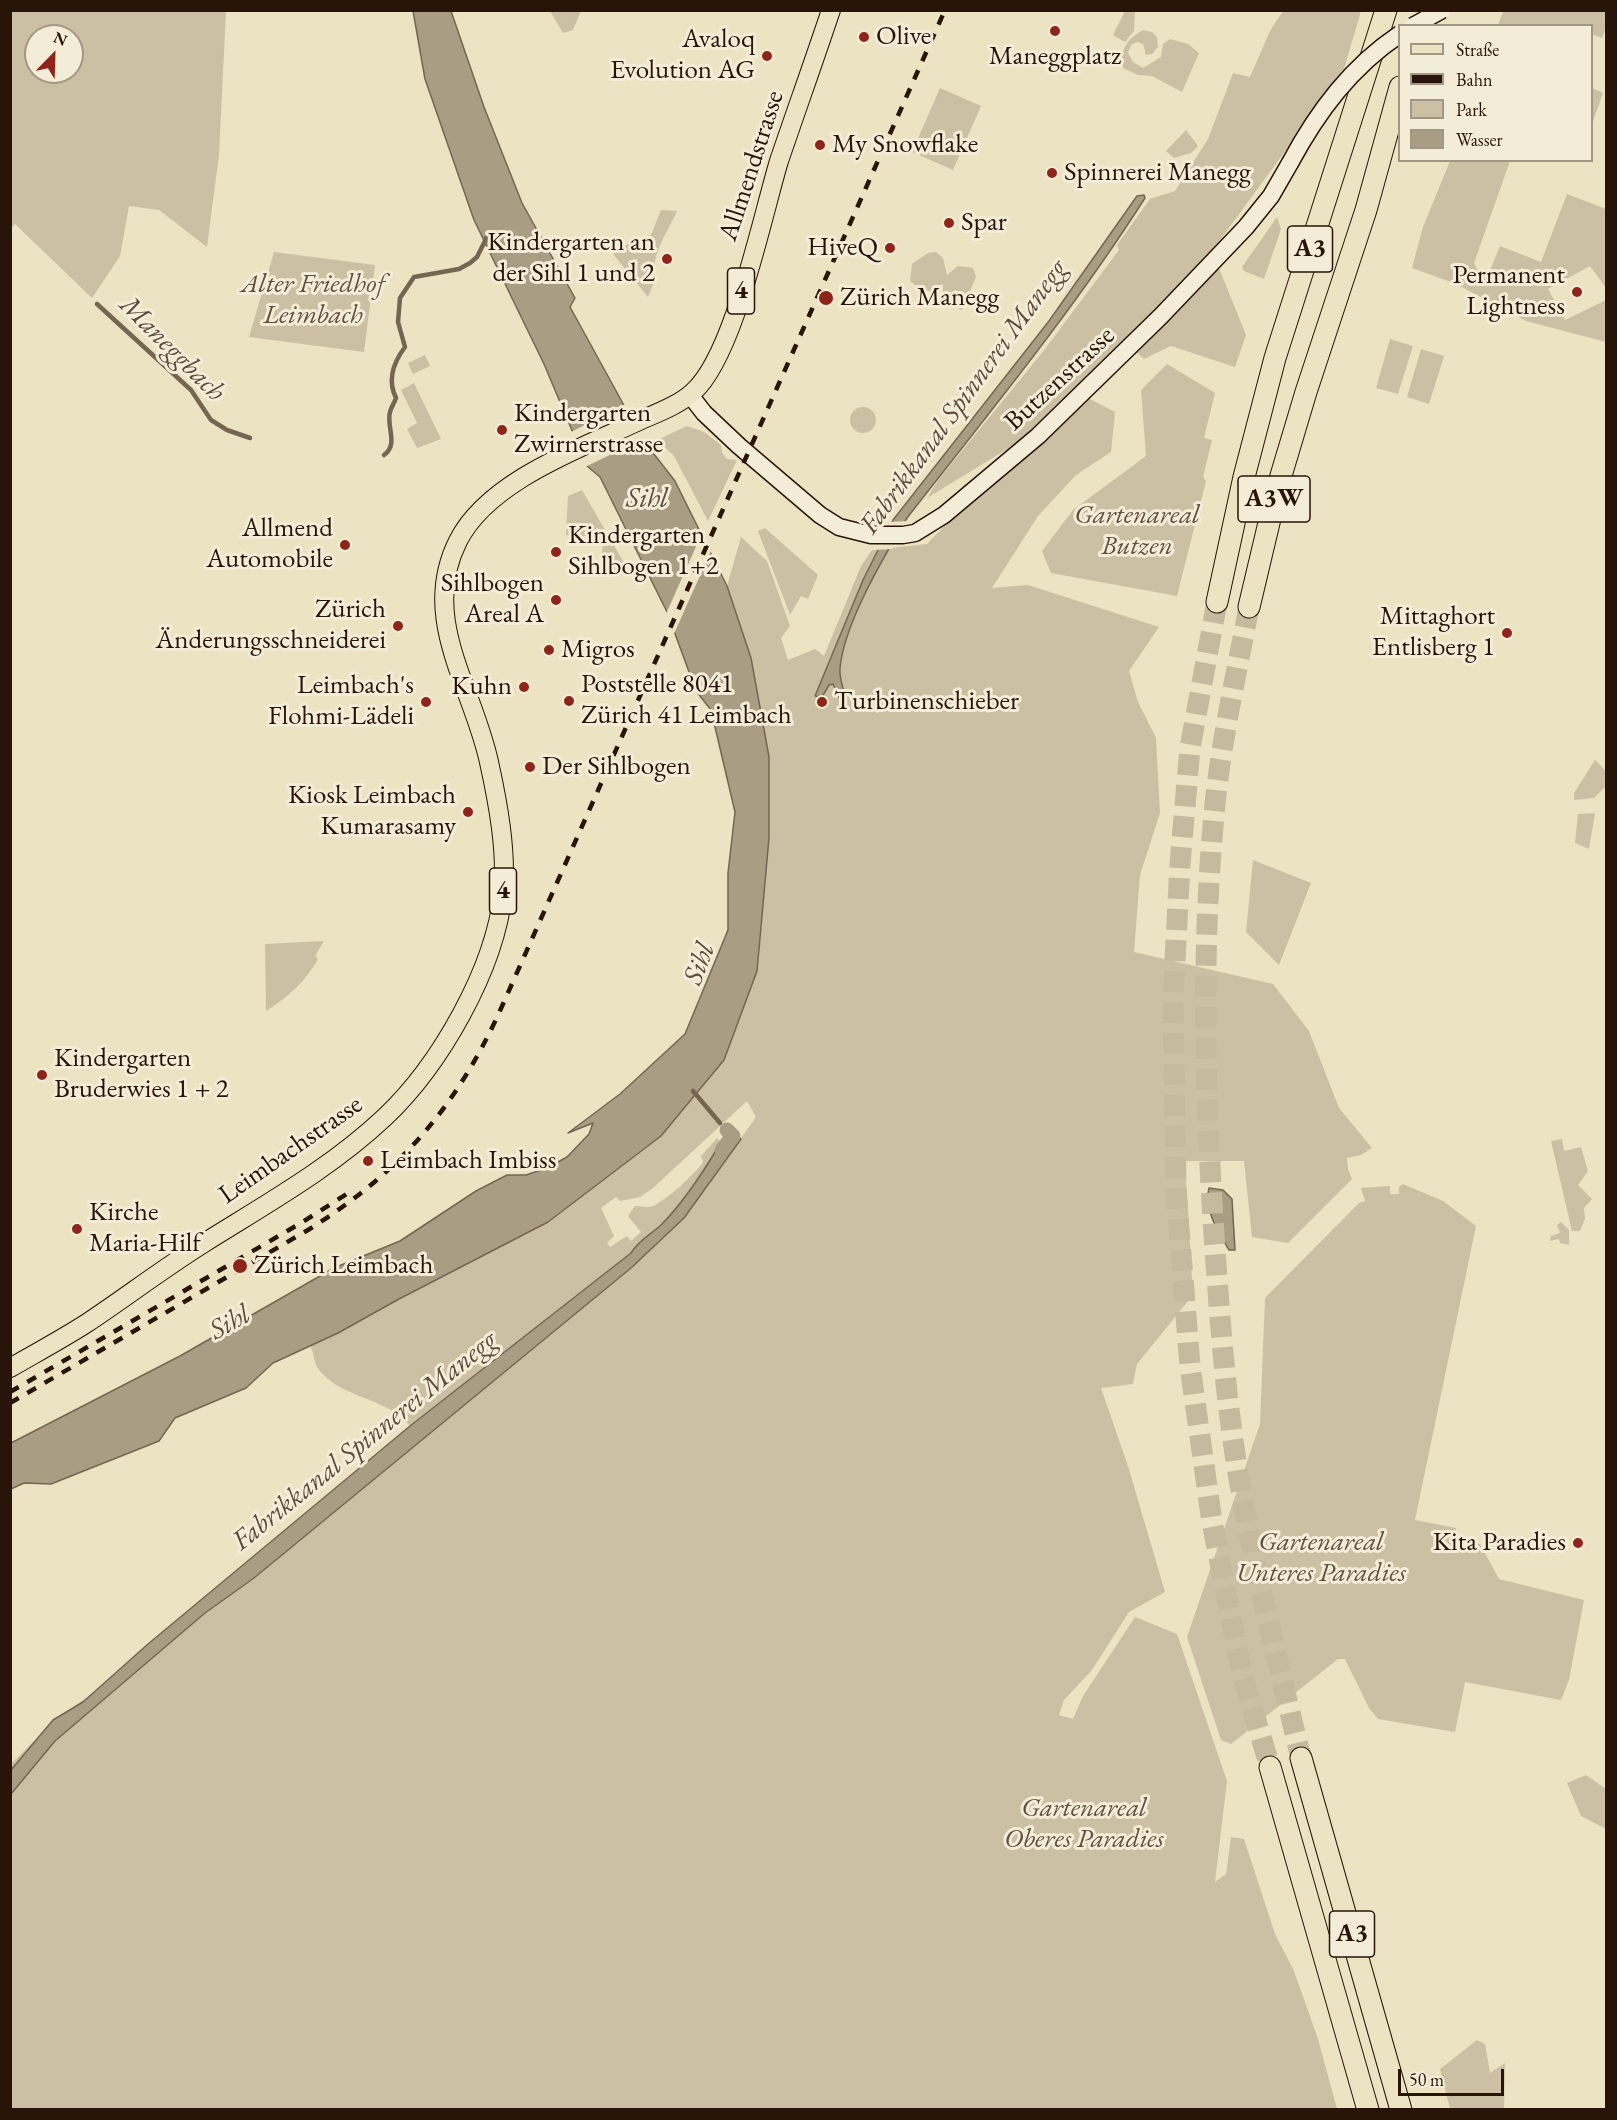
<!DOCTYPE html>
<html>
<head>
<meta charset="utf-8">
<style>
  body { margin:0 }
  #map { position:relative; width:1617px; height:2120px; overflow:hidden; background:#ece3c3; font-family:"EB Garamond",serif }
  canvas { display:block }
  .frame { position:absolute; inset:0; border:12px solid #281409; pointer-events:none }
  .legend { position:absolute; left:1398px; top:24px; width:195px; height:138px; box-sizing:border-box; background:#f3edd8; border:2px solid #a29685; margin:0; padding:8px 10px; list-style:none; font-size:18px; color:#281409 }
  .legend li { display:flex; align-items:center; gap:12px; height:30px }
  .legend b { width:30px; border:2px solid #a29685 }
  .north { position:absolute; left:24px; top:24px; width:60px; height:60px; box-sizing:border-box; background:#f3edd8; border:2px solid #a29685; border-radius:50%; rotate:23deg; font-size:16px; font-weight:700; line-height:24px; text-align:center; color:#281409 }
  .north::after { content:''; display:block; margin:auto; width:21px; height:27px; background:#8f2418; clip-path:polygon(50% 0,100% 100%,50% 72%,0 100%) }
  .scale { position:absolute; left:1398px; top:2069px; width:106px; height:27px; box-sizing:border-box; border:3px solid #281409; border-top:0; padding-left:8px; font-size:18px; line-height:21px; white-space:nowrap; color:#281409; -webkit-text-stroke:4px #f3edd8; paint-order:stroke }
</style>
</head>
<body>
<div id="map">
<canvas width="1617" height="2120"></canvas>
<div class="frame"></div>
<ul class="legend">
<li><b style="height:8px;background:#ece3c3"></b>Straße</li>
<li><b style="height:8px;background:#281409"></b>Bahn</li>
<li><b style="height:16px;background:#cbc0a3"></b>Park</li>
<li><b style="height:16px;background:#a99d84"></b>Wasser</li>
</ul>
<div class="north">N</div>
<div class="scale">50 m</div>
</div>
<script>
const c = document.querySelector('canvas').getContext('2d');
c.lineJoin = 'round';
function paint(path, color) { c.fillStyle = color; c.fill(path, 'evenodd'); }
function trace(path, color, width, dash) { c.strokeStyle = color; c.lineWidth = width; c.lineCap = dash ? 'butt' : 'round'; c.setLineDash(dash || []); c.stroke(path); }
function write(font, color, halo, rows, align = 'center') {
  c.font = font + ' "EB Garamond",serif'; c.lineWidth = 6; c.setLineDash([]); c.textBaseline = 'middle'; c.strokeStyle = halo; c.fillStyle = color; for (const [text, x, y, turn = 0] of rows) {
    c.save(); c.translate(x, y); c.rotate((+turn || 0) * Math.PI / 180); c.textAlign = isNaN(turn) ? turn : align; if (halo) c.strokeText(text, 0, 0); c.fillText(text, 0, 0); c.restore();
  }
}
paint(new Path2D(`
  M 11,10 L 226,11 L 219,155 L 207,247 L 159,210 L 129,206 L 120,256 L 92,298 L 15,224 L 11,228 ZM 36,36 L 72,36 L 72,72 L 36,72 Z
  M 550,11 L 581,11 L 573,30 L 563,33 Z
  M 1125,11 L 1135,11 L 1134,31 L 1125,42 L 1113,35 Z
  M 1283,11 L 1361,11 L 1344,69 L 1320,98 L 1292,142 L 1212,251 L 1246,335 L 1235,367 L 1171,346 L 1144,359 L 1129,345 L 1027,437 L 927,498 L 939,479 L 1045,349 L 1119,250 L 1117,245 L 1150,199 L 1175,191 L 1208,139 L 1233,73 L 1250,77 L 1270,31 Z
  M 1503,11 L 1606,11 L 1606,27 L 1602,38 L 1592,34 L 1592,26 L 1498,25 Z
  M 1143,30 L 1152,32 L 1157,37 L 1158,47 L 1152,54 L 1146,55 L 1143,44 L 1137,42 L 1131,45 L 1128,53 L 1133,62 L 1143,68 L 1161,57 L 1163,44 L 1170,39 L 1188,44 L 1199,53 L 1182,92 L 1152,76 L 1138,75 L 1123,68 C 1118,51 1129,37 1143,30 Z
  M 940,88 L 981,106 L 953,170 L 912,152 Z
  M 1592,88 L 1603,93 L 1592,124 Z
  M 1186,130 L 1198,146 L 1191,153 L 1174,158 L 1166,151 Z
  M 1450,161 L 1510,161 L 1474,263 L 1477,269 L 1489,273 L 1500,246 L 1541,262 L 1567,194 L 1606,209 L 1606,288 L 1590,266 L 1548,289 L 1565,320 L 1606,300 L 1606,342 L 1526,321 L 1456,284 L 1412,268 L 1423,227 Z
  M 661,210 L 677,211 C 670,228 648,259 656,277 L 648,297 L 613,254 L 629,243 L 651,235 Z
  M 1277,217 L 1281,229 L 1264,279 L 1244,271 L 1242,267 Z
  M 274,252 L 375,265 L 364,352 L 249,337 Z
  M 936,252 L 943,258 L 947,275 L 958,266 L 973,268 L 976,277 L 962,310 L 943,302 L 943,283 L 937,291 L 923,291 L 910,281 L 912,264 L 928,253 Z
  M 1390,339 L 1413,346 L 1398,394 L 1376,388 Z
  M 1421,349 L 1444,356 L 1429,404 L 1407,397 Z
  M 425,355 L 430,366 L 413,374 L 408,363 Z
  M 1167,364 L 1215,393 L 1204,438 L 1212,440 L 1203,477 L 1206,481 L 1177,596 L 1051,573 L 1042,551 L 1073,510 L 1146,456 L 1141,390 Z
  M 414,383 L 441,439 L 417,448 L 407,429 L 417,423 L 401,390 Z
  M 1088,398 L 1115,412 L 1111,452 L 1076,475 L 1038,516 L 992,588 L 1028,585 L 1159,627 L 1129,671 L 1138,702 L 1156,738 L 1160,813 L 1140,875 L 1134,952 L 1273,984 L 1309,1031 L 1339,1108 L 1372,1148 L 1361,1155 L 1347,1158 L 1348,1169 L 1352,1179 L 1288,1243 L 1252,1237 L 1244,1161 L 1185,1161 L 1193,1295 L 1137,1364 L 1133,1384 L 1101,1388 L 1128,1466 L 1165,1592 L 1129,1612 L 1092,1670 L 1064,1700 L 1059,1715 L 1073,1719 L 1083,1696 L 1135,1617 L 1177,1634 L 1227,1781 L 1215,1882 L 1226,1874 L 1231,1837 L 1244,1839 L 1275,1934 L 1294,1971 L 1318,2039 L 1337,2109 L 11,2110 L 11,1764 L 55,1720 L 254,1578 L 631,1268 L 684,1218 L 756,1117 L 747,1101 L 653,1188 L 640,1197 L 620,1201 L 616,1197 L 601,1208 L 614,1236 L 607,1243 L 610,1247 L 627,1236 L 631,1241 L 641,1232 L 628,1216 L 635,1206 C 640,1206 649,1208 653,1206 C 668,1199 695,1174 703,1162 L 701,1156 L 717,1138 L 721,1142 C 704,1171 685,1201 661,1225 C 650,1235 638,1241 631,1253 L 410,1426 C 387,1397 342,1399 319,1370 C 313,1362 315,1354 310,1346 L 338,1333 L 610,1174 L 661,1136 L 724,1060 L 769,838 L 769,757 L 751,658 L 727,586 L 741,537 L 767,561 L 790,626 L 781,638 L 788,660 L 815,649 L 824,656 L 861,566 L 872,550 L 927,544 L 955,515 Z
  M850 420a13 13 0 1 1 26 0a13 13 0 1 1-26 0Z
  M 687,426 L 704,432 L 721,445 L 722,453 L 727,459 L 737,460 L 708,521 L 674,456 L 657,440 Z
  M 582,490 L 631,575 L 601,573 L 603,537 L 566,535 L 568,496 Z
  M 765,528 L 818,575 L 808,599 L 801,596 L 790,615 L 758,531 Z
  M 1595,760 L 1606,771 L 1606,786 L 1594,798 L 1574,800 L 1574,793 Z
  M 1595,813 L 1589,849 L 1575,843 L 1578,814 Z
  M 1253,860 L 1311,883 L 1279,965 L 1246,932 Z
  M 324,941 L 315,956 L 318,959 C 306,981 287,998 266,1011 L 265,944 Z
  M 1562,1139 L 1564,1151 L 1581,1147 L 1588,1171 L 1578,1185 L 1592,1199 L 1584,1208 L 1585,1219 L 1580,1231 L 1572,1231 L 1551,1141 Z
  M 1403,1184 L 1443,1201 L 1476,1226 L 1415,1520 L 1456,1528 L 1454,1539 L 1480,1544 L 1499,1579 L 1584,1600 L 1569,1680 L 1561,1700 L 1465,1682 L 1455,1732 L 1378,1719 L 1369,1708 L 1345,1659 L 1338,1659 L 1231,1744 L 1221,1740 L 1187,1637 L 1260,1424 L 1265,1298 L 1359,1203 L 1365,1201 L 1361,1188 L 1390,1186 L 1390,1194 L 1399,1194 L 1399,1187 Z
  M 1561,1222 L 1569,1230 L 1569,1245 L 1560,1243 L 1559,1239 L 1550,1241 L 1551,1236 L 1560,1233 L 1557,1225 Z
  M 1586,1775 L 1606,1789 L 1606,1829 L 1581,1816 L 1567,1783 Z
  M 1477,2040 L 1485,2044 L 1490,2073 L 1505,2063 L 1504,2109 L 1450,2109 L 1440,2069 Z`), '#cbc0a3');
const water = new Path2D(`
  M 413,11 L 451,11 L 484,107 L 522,203 L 575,298 L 570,307 L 643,440 L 675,481 L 727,586 L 751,658 L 769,757 L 769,838 L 757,971 L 724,1060 L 661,1136 L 548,1222 L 399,1299 L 338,1333 L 273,1363 L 246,1388 L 175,1418 L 159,1441 L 51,1484 L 24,1483 L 11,1489 L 11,1443 L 180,1356 L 334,1268 L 400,1241 L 476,1191 L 507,1175 L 526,1175 L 547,1168 L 567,1157 L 589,1134 L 593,1123 L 568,1133 L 620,1094 L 685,1034 L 728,930 L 728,873 L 735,812 L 711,710 L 696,691 L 667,612 L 600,477 L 587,466 L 544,364 L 474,220 L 425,79 Z
  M 1144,195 L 1145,198 C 1073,311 989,413 907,518 C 884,556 844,624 840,668 C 839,677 842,686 845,695 L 840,699 L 833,684 L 829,685 L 822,697 L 815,696 L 863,580 L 893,520 L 1049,321 L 1137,196 Z
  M 732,1131 L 741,1139 L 684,1218 L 631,1268 L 254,1578 L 205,1613 L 55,1741 L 11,1794 L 11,1770 L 53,1720 L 83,1702 L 148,1644 L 410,1426 L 631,1253 C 638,1241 650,1235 661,1225 C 685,1201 704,1171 721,1142 L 725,1143 Z
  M 1209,1188 L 1223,1190 L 1232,1199 L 1235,1250 L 1229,1250 C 1219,1233 1203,1209 1209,1188 Z`);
paint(water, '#a99d84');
trace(water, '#756653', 1.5);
paint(new Path2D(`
  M 626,404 L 645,438 L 585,467 L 569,433 Z
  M 908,521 L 892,549 L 875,550 L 889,522 Z
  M 703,531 L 712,549 L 673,636 L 665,616 Z`), '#ece3c3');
trace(new Path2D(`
  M 97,304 L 191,390 L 211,420 L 227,430 L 250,438
  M 384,455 C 399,444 386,427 390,412 C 391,407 394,404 396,398 C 387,380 393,363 405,347 L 398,322 L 400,298 L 414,277 L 459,269 L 470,263 L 477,257 L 487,237
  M 693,1091 L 720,1123`), '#756653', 4.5);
trace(new Path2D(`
  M 722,1150 L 733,1136 L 727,1130`), '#a99d84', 15);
trace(new Path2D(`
  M 1217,602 L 1190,748 L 1180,864 L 1173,999 L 1176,1191 L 1190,1366 L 1212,1522 L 1242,1674 L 1270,1767
  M 1249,607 C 1236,676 1220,745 1214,815 C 1201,955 1205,1094 1214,1235 C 1220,1321 1226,1410 1242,1496 C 1258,1584 1280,1671 1301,1758`), '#c5ba9e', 21, [21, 10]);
const secondary = new Path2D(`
  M 690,395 L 704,413 L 739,446 L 820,515 L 839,527 L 871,535 L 903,535 L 915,533 L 944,515 L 1038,436 L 1161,316 L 1246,227 L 1271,196 L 1290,163`);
const primary = new Path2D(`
  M 10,1368 C 36,1353 62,1339 87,1323 C 126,1297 164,1268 204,1243 C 266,1204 331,1168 385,1117 C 440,1065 495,969 503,893 C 507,851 498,803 489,762 C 473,687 419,618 458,541 C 488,481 581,448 639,421 C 657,413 679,405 693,392 C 734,356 762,217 779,161 C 796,111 814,61 831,10`);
const highway = new Path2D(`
  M 1217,602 L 1244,477 L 1275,358 L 1386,10
  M 1249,607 L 1277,489 L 1306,392 L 1366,210 L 1400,87
  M 1301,1758 L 1401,2110
  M 1270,1767 L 1368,2110`);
trace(secondary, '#281409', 19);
trace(primary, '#281409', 20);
trace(highway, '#281409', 23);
trace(secondary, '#f3edd8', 16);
trace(primary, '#ece3c3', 18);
trace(highway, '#ece3c3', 21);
trace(new Path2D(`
  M 10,1392 L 301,1223 L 353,1190
  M 10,1403 L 308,1230 C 398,1174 455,1109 499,1013 L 945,10`), '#281409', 4.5, [10, 10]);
const secondaryBridge = new Path2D(`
  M 1413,26 L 1442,10
  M 1290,163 C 1318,111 1351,67 1400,34`);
trace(secondaryBridge, '#281409', 19, []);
trace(secondaryBridge, '#f3edd8', 16);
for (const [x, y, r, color] of [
  [1055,31,6,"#8f2418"],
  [864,37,6,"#8f2418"],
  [767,56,6,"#8f2418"],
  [820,145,6,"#8f2418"],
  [1052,173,6,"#8f2418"],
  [949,223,6,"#8f2418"],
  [890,248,6,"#8f2418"],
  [667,259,6,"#8f2418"],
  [1577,292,6,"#8f2418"],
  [826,298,8,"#8f2418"],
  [502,430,6,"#8f2418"],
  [345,545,6,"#8f2418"],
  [556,552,6,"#8f2418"],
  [556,600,6,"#8f2418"],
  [398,626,6,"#8f2418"],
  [1507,633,6,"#8f2418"],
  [549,650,6,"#8f2418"],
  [524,687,6,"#8f2418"],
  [569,701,6,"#8f2418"],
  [426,702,6,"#8f2418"],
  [822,702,6,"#8f2418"],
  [530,767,6,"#8f2418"],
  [468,812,6,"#8f2418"],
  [42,1075,6,"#8f2418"],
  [368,1161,6,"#8f2418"],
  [77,1229,6,"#8f2418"],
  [240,1266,8,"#8f2418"],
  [1578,1543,6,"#8f2418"]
]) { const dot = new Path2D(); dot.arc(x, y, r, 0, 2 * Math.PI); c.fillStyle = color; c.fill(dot); trace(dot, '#f3edd8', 2); }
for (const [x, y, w] of [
  [1310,249,45],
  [741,291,27],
  [1274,499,72],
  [503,891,27],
  [1352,1934,45]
]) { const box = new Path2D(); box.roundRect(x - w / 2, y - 23, w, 46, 4.5); c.fillStyle = '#f3edd8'; c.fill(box); trace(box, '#281409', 1.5); }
write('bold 26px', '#281409', null, [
  ["A3",1310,249],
  ["4",741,291],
  ["A3W",1274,499],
  ["4",503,891],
  ["A3",1352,1934]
]);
write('27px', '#281409', '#f3edd8', [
  ["Olive",876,37],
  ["Avaloq",755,40,"right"],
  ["Evolution AG",755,71,"right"],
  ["Maneggplatz",1055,57,"center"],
  ["My Snowflake",832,145],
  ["Spinnerei Manegg",1064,173],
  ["Spar",961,223],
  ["Kindergarten an",655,243,"right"],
  ["der Sihl 1 und 2",655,274,"right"],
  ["HiveQ",878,248,"right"],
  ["Permanent",1565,276,"right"],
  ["Lightness",1565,307,"right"],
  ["Zürich Manegg",840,298],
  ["Kindergarten",514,414],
  ["Zwirnerstrasse",514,445],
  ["Allmend",333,529,"right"],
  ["Automobile",333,560,"right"],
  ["Kindergarten",568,536],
  ["Sihlbogen 1+2",568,567],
  ["Sihlbogen",544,584,"right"],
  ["Areal A",544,615,"right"],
  ["Zürich",386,610,"right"],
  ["Änderungsschneiderei",386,641,"right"],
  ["Mittaghort",1495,617,"right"],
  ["Entlisberg 1",1495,648,"right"],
  ["Migros",561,650],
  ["Poststelle 8041",581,685],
  ["Zürich 41 Leimbach",581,716],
  ["Leimbach's",414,686,"right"],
  ["Flohmi-Lädeli",414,717,"right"],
  ["Kuhn",512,687,"right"],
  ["Turbinenschieber",834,702],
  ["Der Sihlbogen",542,767],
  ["Kiosk Leimbach",456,796,"right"],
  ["Kumarasamy",456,827,"right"],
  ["Kindergarten",54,1059],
  ["Bruderwies 1 + 2",54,1090],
  ["Leimbach Imbiss",380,1161],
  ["Kirche",89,1213],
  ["Maria-Hilf",89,1244],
  ["Zürich Leimbach",254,1266],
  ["Kita Paradies",1566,1543,"right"]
], 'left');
write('27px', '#281409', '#f3edd8', [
  ["Allmendstrasse",752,166,-72],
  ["Butzenstrasse",1060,379,-43],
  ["Leimbachstrasse",291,1150,-35]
]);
write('italic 27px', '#61503f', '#f3edd8', [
  ["Alter Friedhof",313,285],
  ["Leimbach",313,316],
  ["Gartenareal",1137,516],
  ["Butzen",1137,547],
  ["Gartenareal",1321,1543],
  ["Unteres Paradies",1321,1574],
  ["Gartenareal",1084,1809],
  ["Oberes Paradies",1084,1840]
]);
write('italic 28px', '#5c4b3a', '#f3edd8', [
  ["Maneggbach",172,349,45],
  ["Fabrikkanal Spinnerei Manegg",964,397,-54],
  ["Sihl",647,499],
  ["Sihl",700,964,-69],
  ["Sihl",230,1323,-29],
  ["Fabrikkanal Spinnerei Manegg",365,1441,-39]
]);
</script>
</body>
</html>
